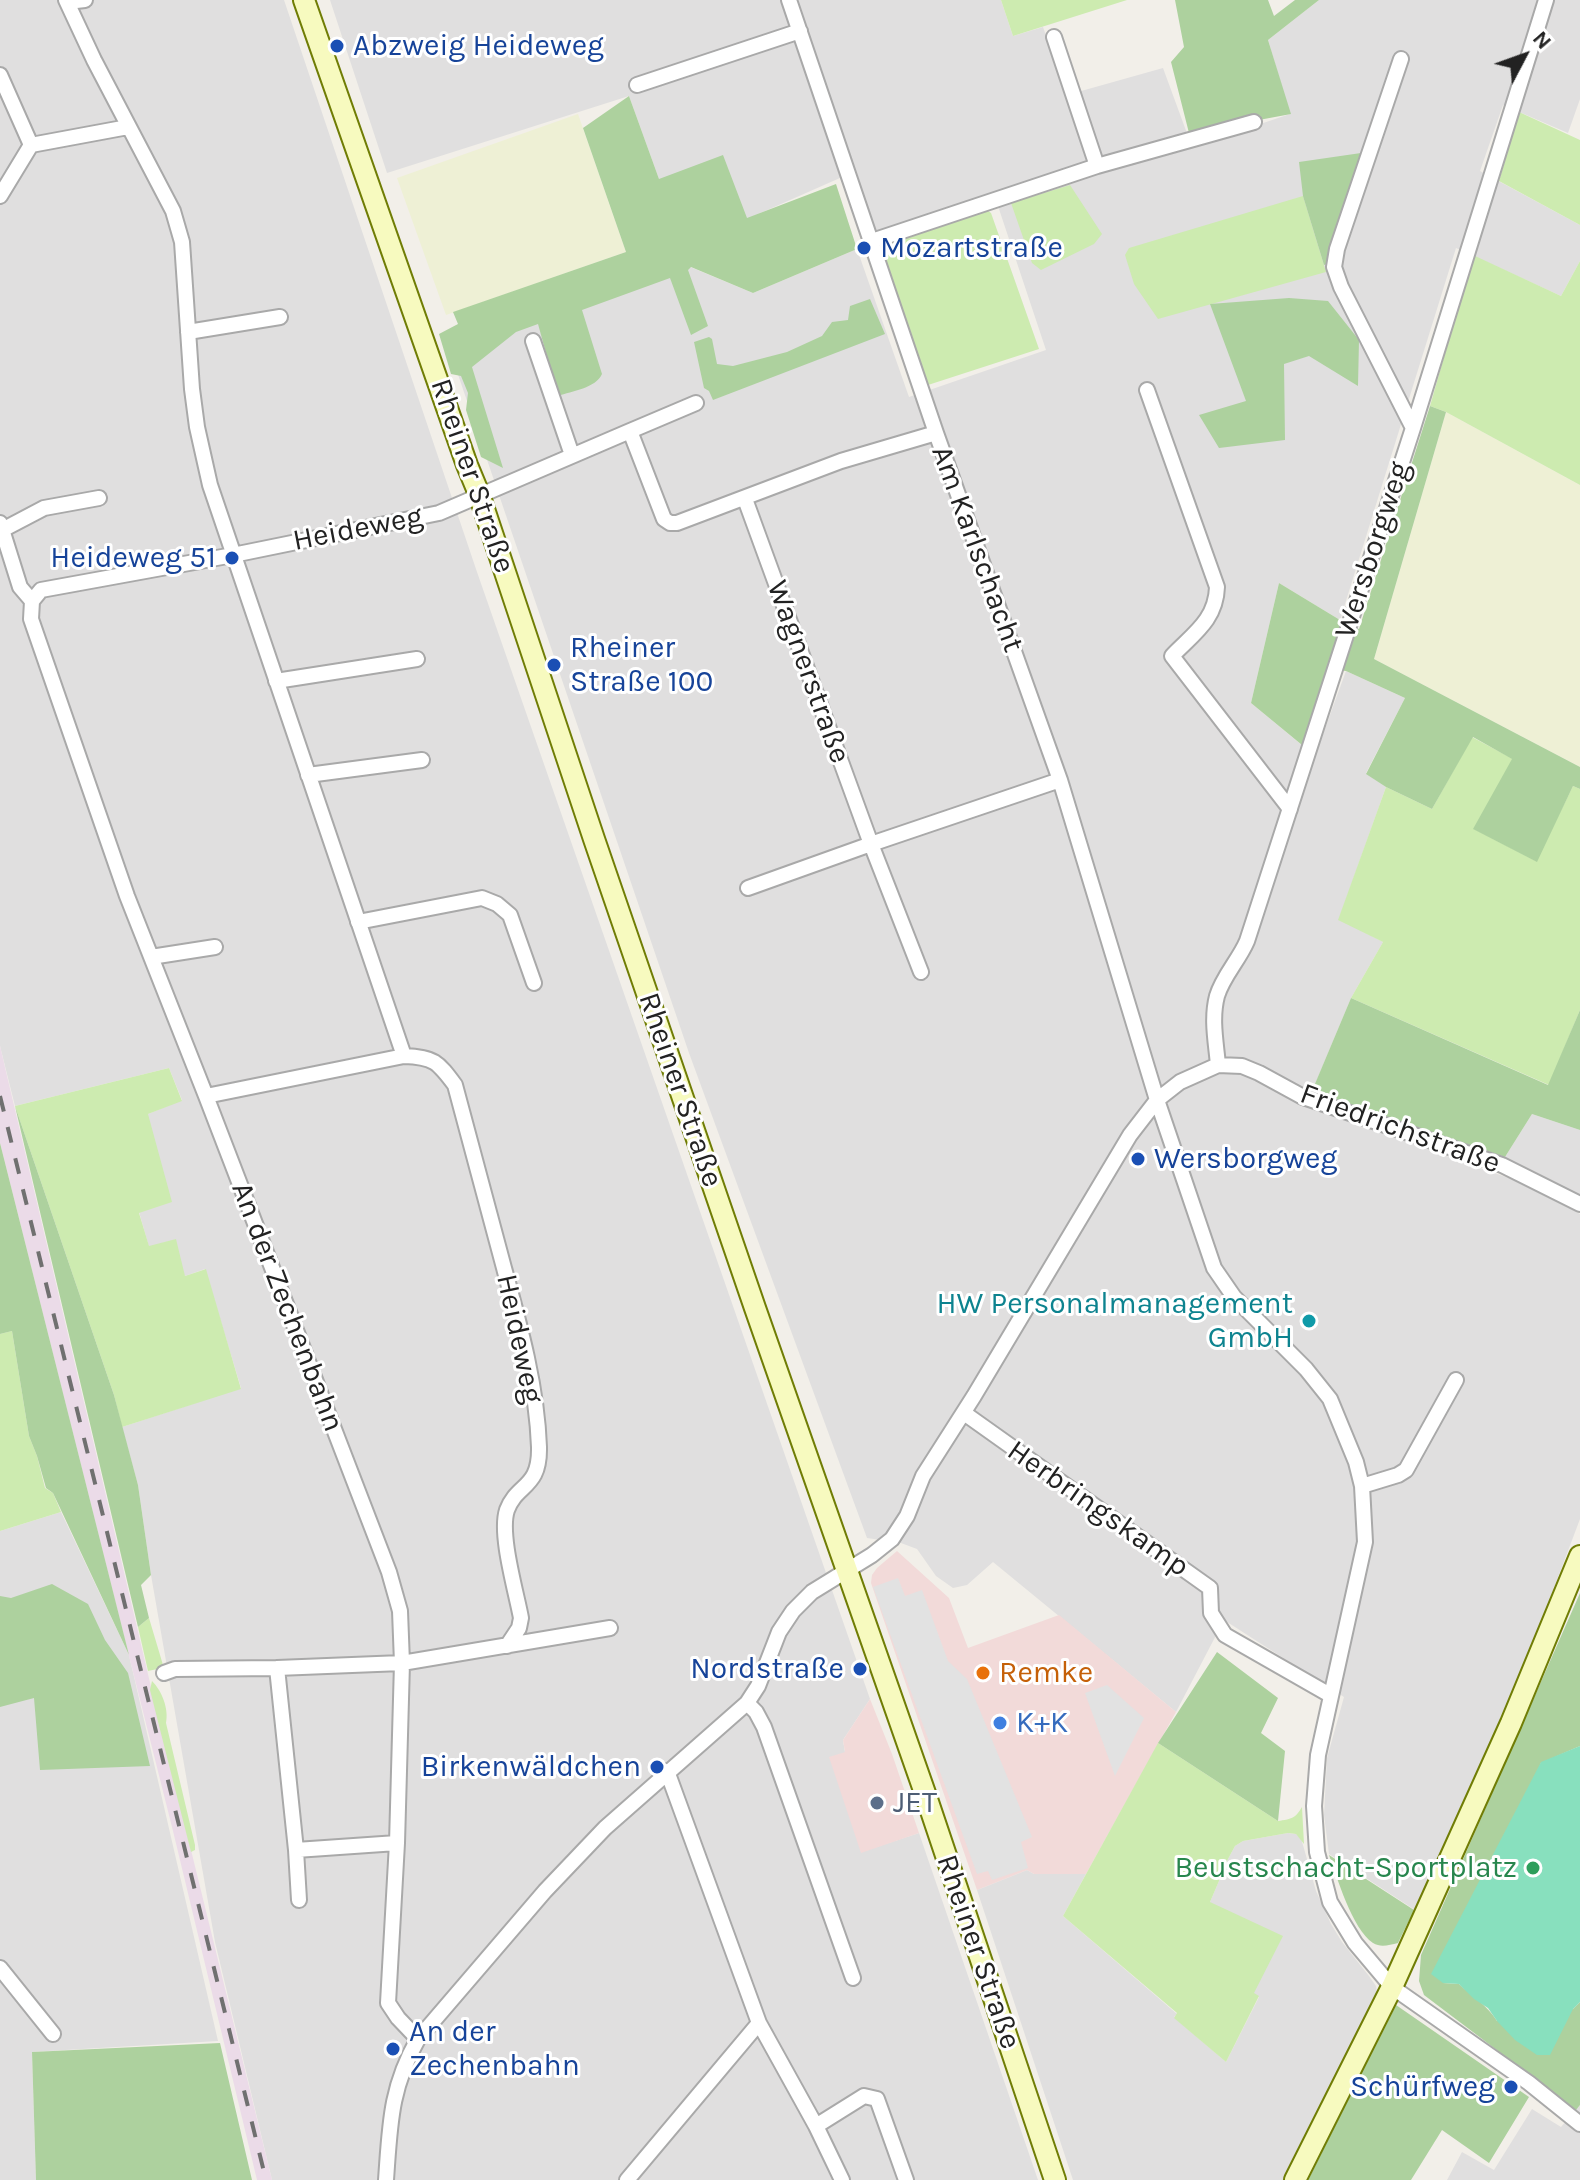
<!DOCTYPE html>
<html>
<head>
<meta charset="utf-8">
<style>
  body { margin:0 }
  #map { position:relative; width:1580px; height:2180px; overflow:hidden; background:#f2efe9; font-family:Karla,sans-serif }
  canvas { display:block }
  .north { position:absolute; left:1484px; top:16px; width:80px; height:80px; -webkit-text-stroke:6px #fff; paint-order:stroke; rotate:49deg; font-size:22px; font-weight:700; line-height:32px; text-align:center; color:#222 }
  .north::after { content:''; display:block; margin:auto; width:28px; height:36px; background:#222; clip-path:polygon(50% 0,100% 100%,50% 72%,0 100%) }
</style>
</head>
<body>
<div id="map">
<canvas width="1580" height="2180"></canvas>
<div class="north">N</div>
</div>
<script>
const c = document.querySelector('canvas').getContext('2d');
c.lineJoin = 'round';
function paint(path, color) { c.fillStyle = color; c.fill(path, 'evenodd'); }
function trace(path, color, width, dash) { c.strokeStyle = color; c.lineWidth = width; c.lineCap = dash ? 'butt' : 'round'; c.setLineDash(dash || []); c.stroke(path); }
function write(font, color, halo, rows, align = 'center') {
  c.font = font + ' Karla,sans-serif'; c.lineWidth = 6; c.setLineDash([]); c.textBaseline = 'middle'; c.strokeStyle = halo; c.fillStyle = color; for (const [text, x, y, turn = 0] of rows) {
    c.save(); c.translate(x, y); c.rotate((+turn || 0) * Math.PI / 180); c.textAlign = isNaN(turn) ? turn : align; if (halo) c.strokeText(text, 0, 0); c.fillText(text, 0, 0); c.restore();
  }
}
paint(new Path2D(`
  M 0,0 L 284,0 L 477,572 L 870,1699 L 843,1740 L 861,1852 L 919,1833 L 1038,2180 L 272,2180 L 215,1942 L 151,1575 L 138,1485 L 122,1427 L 241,1388 L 205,1269 L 185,1276 L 149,1247 L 139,1212 L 148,1114 L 182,1100 L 169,1068 L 15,1106 L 0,1046 Z
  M 330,0 L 1001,0 L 1013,36 L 1043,27 L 1067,95 L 1163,68 L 1192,147 L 1290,114 L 1268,40 L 1319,0 L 1580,0 L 1580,99 L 1568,133 L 1503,105 L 1480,171 L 1580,225 L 1580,261 L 1561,296 L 1456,248 L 1340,620 L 1279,583 L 1251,703 L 1315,756 L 1346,671 L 1405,698 L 1366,773 L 1386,787 L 1339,919 L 1383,942 L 1351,998 L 1306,1106 L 1534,1187 L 1580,1214 L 1580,1519 L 1509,1707 L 1415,1910 L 1329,1854 L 1324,1815 L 1327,1758 L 1344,1697 L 1224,1620 L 1176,1712 L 993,1562 L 967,1585 L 953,1588 L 936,1576 L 917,1549 L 901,1543 L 867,1538 L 689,1053 L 450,351 L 659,254 L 753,293 L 857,249 L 909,397 L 1046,350 L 994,194 L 875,232 L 849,174 L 747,219 L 659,179 L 629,96 L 387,173 Z
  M 1532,1114 L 1580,1130 L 1580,1198 L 1505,1157 Z
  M 61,1512 L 129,1655 L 218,2041 L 32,2052 L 36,2180 L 0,2180 L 0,1531 Z
  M 1288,1833 L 1296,1834 L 1301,1838 L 1316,1891 L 1331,1924 L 1342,1942 L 1369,1976 L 1376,1986 L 1377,1992 L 1283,2180 L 1073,2180 L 977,1890 L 1027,1870 L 1034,1874 L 1086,1874 L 1063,1916 L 1177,2014 L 1174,2017 L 1226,2062 L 1259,1997 L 1254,1994 L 1210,1902 L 1219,1881 L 1220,1874 L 1235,1846 L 1243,1841 Z
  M 1580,2105 L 1580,2180 L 1447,2180 L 1462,2152 L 1494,2170 L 1532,2109 L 1561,2127 Z`), '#e0dfdf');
paint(new Path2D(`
  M 897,1551 L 949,1598 L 968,1648 L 1059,1615 L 1176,1712 L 1086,1874 L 1034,1874 L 1027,1870 L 977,1890 L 871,1583 L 872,1575 L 877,1568 Z
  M 870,1699 L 892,1754 L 919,1833 L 861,1853 L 829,1757 L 845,1752 L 843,1740 Z`), '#f2dad9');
paint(new Path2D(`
  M 0,1046 L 151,1687 L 272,2180 L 257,2180 L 173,1831 L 0,1143 Z`), '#ebdbe8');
paint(new Path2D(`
  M 578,114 L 626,252 L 446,315 L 397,178 Z
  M 1446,412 L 1580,485 L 1580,767 L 1374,659 Z`), '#eef0d5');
paint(new Path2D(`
  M 1001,0 L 1127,0 L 1013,36 Z
  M 1519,112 L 1580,140 L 1580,225 L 1499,181 Z
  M 1070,185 L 1102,234 L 1094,244 L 1041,270 L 1032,263 L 1011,203 Z
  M 1303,196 L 1326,272 L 1158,319 L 1134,284 L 1125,255 L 1129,248 Z
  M 987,210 L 991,213 L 1039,349 L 928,385 L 881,246 Z
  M 1473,255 L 1561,296 L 1580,261 L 1580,485 L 1446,412 L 1430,406 Z
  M 1472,737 L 1513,759 L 1474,829 L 1536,861 L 1573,786 L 1580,789 L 1580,1010 L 1549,1085 L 1351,998 L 1383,942 L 1338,920 L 1386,787 L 1432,809 Z
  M 169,1068 L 182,1101 L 148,1114 L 172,1202 L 139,1213 L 149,1246 L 176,1239 L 185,1276 L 206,1269 L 241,1389 L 122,1427 L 114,1395 L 15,1106 Z
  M 12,1331 L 29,1436 L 37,1456 L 45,1488 L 53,1493 L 61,1512 L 0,1531 L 0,1334 Z
  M 149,1618 L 163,1665 L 162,1668 L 148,1671 L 138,1627 Z
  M 152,1681 C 162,1691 169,1709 166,1723 L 195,1845 L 195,1850 L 191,1852 L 150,1690 Z
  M 1158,1743 L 1278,1821 C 1291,1819 1295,1819 1302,1807 L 1304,1844 L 1296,1834 L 1288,1833 L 1243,1841 L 1235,1846 L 1220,1874 L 1219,1881 L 1210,1902 L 1283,1936 L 1254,1993 L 1259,1996 L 1226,2062 L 1174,2018 L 1177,2013 L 1063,1916 Z`), '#cdebb0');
paint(new Path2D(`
  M 1175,0 L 1268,0 L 1274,16 L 1295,0 L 1319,0 L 1268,40 L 1291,114 L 1189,133 L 1171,62 L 1184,47 Z
  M 629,96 L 659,179 L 723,155 L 747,218 L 836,184 L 857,249 L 753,293 L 691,267 L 688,270 L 708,326 L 691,335 L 670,278 L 582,310 L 602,374 C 596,388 572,391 558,396 L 538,324 L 516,332 L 472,367 L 503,468 L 481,457 L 466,410 L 468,393 L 461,376 L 451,374 L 439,334 L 458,324 L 453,312 L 626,252 L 583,128 Z
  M 1361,153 L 1330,263 L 1324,265 L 1303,196 L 1299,162 Z
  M 1289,298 L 1328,301 L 1359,340 L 1358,386 L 1309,356 L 1284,364 L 1285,440 L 1219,448 L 1199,415 L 1246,401 L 1210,304 Z
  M 870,299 L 885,334 L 713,400 L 709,391 L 704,388 L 694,342 L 709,337 L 712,339 L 717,364 L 733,366 L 787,352 L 822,336 L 832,322 L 848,320 L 850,306 Z
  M 1430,406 L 1446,412 L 1374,659 L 1580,767 L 1580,789 L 1573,786 L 1537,862 L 1473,829 L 1512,759 L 1473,737 L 1432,809 L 1386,787 L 1366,774 L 1405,698 L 1346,671 L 1327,669 L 1302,745 L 1251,703 L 1279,583 L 1340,620 L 1359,629 Z
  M 1351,998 L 1548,1085 L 1580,1010 L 1580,1130 L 1532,1114 L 1505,1157 L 1312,1091 Z
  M 15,1106 L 114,1395 L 138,1485 L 151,1575 L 141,1585 L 149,1618 L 138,1627 Z
  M 0,1143 L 129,1655 L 53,1493 L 46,1488 L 37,1456 L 29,1436 L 12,1331 L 0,1334 Z
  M 52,1584 L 88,1604 L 105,1640 L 128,1673 L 150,1766 L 40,1770 L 34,1698 L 0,1707 L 0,1596 L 11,1598 Z
  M 1580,1593 L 1580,1746 L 1541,1763 L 1443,1983 L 1459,1984 C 1472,1996 1487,2005 1497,2021 L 1573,2009 L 1580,2002 L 1580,2105 L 1576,2110 L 1424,1995 L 1419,1981 L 1421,1955 Z
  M 1217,1652 L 1278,1698 L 1261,1733 L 1285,1751 L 1278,1821 L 1158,1743 Z
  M 1329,1855 L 1414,1910 L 1398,1943 C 1389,1945 1381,1948 1373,1943 C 1352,1929 1337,1877 1329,1855 Z
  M 1396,2005 L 1529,2097 L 1489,2163 L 1442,2130 L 1411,2180 L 1308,2180 Z
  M 220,2043 L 252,2180 L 36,2180 L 32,2052 Z`), '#add19e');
paint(new Path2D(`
  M 1580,1746 L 1580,2002 L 1573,2009 L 1550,2055 L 1537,2055 L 1515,2040 L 1497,2021 L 1488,2008 L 1474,1999 L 1459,1984 L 1443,1983 L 1431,1974 L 1541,1762 Z`), '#88e0be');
paint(new Path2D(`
  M 898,1578 L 905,1596 L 922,1590 L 948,1661 L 967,1679 L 1032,1837 L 1021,1842 L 1028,1868 L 992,1880 L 988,1871 L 977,1874 L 873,1587 Z
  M 1107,1685 L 1144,1718 L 1115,1776 L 1085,1693 Z`), '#e2e2e2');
const street = new Path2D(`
  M 66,0 L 94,60 L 173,211 L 182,242 L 192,389 L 197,427 L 210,485 L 404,1056
  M 789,0 L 936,433 L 1060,780 L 1157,1100 L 1214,1268 L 1234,1297 L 1306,1369 L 1330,1399 L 1356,1462 L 1362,1486 L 1365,1542 L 1318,1755 L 1314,1806 L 1317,1852 L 1330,1902 L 1355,1943 L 1392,1987 L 1529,2083 L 1580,2124
  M 67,2 L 85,0
  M 1054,37 L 1097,166
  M 1401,59 L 1337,249 L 1334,267 L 1341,287 L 1413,428
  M 0,75 L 31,145 L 0,196
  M 637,85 L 800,31
  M 31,145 L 128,127
  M 872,241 L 1097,166 L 1254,122
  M 188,332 L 280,317
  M 533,341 L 572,455
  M 1147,390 L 1217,587 C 1216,620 1193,634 1172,656 L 1290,809
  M 630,431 L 696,403
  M 745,499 L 871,844 L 748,888
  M 0,523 L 20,587 L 32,601
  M 2,530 L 44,508 L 99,498
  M 276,681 L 417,659
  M 308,775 L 422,760
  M 358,922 L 482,898 L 497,904 L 510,915 L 534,983
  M 151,957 L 215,947
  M 921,972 L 871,844 L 1060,780
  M 1218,1065 C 1216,1042 1211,1019 1217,996 C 1223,976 1239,960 1247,941 L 1413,428 L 1546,0
  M 206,1096 L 404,1056 C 434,1057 438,1062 455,1085 C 471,1146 488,1207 504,1268 C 520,1326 537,1387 539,1447 C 540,1489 517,1483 507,1510 C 499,1534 516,1591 521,1618 L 519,1628 L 507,1646
  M 964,1413 L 1210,1588 L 1211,1613 L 1225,1635 L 1330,1695
  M 1362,1486 L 1398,1475 L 1406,1470 L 1456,1380
  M 277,1668 L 296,1850
  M 164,1673 L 175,1669 L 277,1668 L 402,1663 L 610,1628
  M 747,1703 L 756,1712 L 764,1727 L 853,1978
  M 299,1900 L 296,1850 L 397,1843
  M 0,1968 L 53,2034
  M 759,2023 L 816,2126 L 842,2180
  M 418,2039 L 398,2018 L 388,2003 L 397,1843 L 402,1663 L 400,1611 L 389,1572 L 206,1096 L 127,896 L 31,619 L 32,601 L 41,590 L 233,555 L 439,513 L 630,431 L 664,519 L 670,523 L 677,523 L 841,461 L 936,433
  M 816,2126 L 864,2096 L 877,2099 L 906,2180
  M 386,2180 C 390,2125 390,2088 418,2039 L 545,1891 L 605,1828 L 747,1703 L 758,1686 L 779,1632 L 793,1611 L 812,1592 L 872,1555 L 892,1539 L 907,1516 L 923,1476 L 974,1396 L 1130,1135 L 1157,1100 L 1180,1082 L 1218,1065 L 1242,1066 L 1259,1073 L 1303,1097 L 1502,1165 L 1580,1204
  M 627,2180 L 759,2023 L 667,1771`);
const secondary = new Path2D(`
  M 304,0 L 467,465 L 479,494 L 594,839 L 755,1308 L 926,1796 L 1055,2180
  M 1295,2180 L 1392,1987 L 1511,1723 L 1580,1556`);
trace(street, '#a9a9a9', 18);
trace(secondary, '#707d05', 24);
trace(street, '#fff', 14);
trace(secondary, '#f7fabf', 20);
trace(new Path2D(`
  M 0,1096 L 266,2180`), '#707070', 4, [16, 16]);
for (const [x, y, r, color] of [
  [337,46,8,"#1a4fb4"],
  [864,248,8,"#1a4fb4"],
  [232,558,8,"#1a4fb4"],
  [554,665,8,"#1a4fb4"],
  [1138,1159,8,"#1a4fb4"],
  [1309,1321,8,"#0f9aa8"],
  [860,1669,8,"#1a4fb4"],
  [983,1673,8,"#e8710a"],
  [1000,1723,8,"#3f7fe0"],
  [657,1767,8,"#1a4fb4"],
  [877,1803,8,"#5c6f8a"],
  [1533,1868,8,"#2e9e5b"],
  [393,2049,8,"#1a4fb4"],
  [1511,2087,8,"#1a4fb4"]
]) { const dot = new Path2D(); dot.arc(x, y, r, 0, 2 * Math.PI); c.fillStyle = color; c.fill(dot); trace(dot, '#fff', 3); }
write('30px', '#164399', '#fff', [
  ["Abzweig Heideweg",353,46],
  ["Mozartstraße",880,248],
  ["Heideweg 51",216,558,"right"],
  ["Rheiner",570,648],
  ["Straße 100",570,682],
  ["Wersborgweg",1154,1159],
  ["Nordstraße",844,1669,"right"],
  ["Birkenwäldchen",641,1767,"right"],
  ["An der",409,2032],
  ["Zechenbahn",409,2066],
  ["Schürfweg",1495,2087,"right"]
], 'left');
write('30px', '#222', '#fff', [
  ["Rheiner Straße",472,476,71],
  ["Heideweg",358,529,-11],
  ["Am Karlschacht",977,549,70],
  ["Wersborgweg",1373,550,-72],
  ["Wagnerstraße",808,672,70],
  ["Rheiner Straße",680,1090,71],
  ["Friedrichstraße",1400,1129,20],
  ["An der Zechenbahn",287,1307,69],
  ["Heideweg",519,1339,78],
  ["Herbringskamp",1098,1509,35],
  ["Rheiner Straße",978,1952,71]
]);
write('30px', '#0d838f', '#fff', [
  ["HW Personalmanagement",1293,1304],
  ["GmbH",1293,1338]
], 'right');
write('30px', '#c56008', '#fff', [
  ["Remke",999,1673]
], 'left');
write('30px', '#366cbe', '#fff', [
  ["K+K",1016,1723]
], 'left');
write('30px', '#4e5e75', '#fff', [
  ["JET",893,1803]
], 'left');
write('30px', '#27864d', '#fff', [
  ["Beustschacht-Sportplatz",1517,1868]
], 'right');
</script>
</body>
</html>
